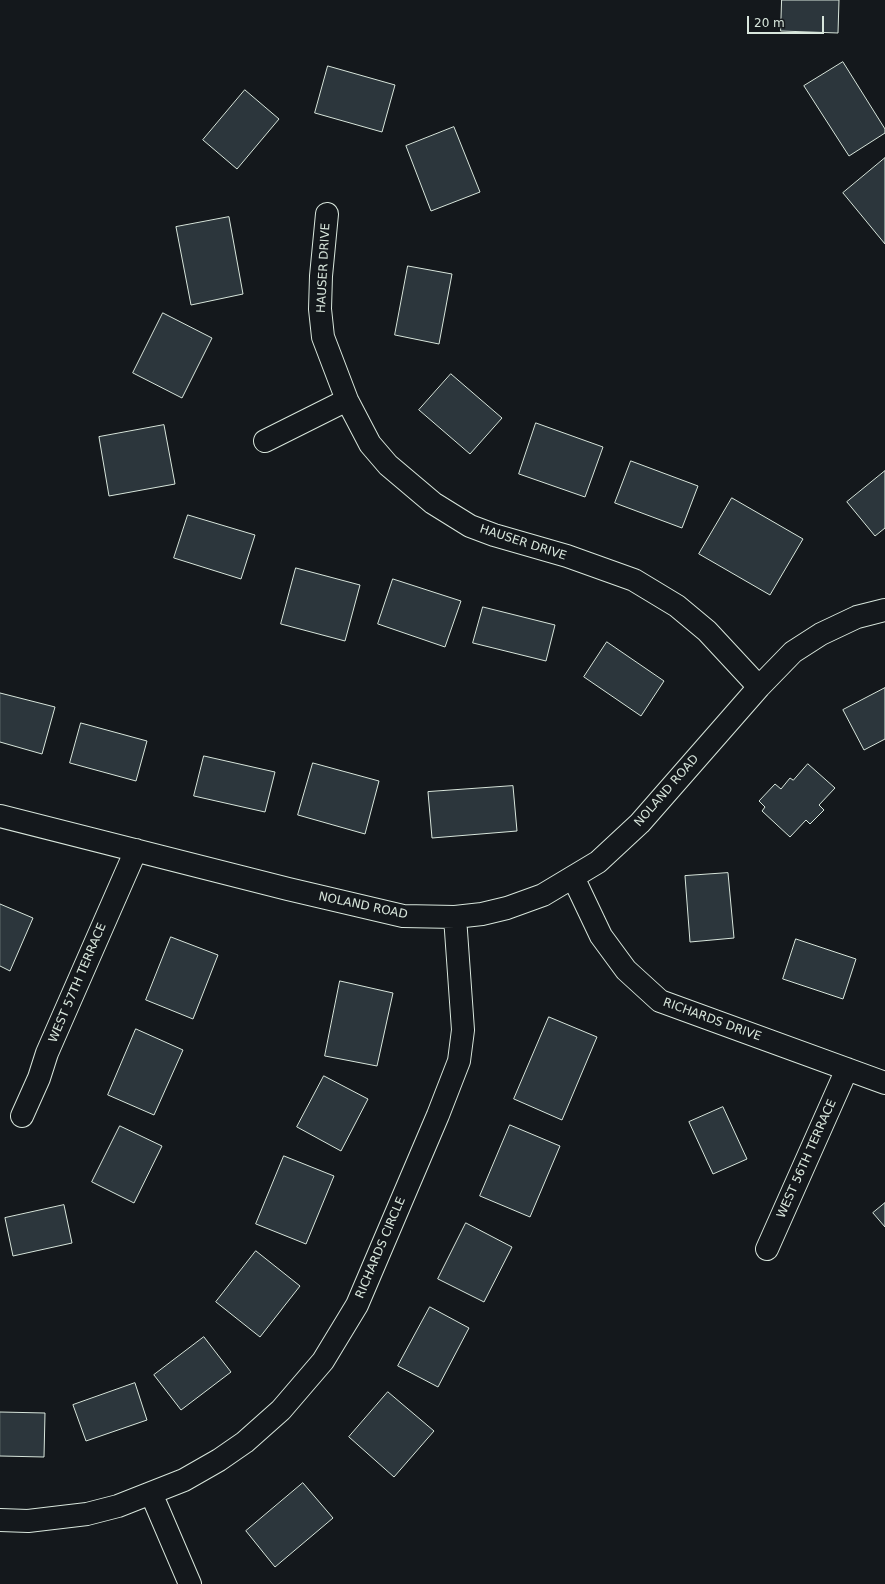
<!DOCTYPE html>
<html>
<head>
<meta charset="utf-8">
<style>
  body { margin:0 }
  #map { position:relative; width:885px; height:1584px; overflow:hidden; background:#14181c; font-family:"DejaVu Sans",sans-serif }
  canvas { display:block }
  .scale { position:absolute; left:747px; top:16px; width:77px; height:18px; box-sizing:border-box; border:2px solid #d8e6dc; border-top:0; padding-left:5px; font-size:12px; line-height:14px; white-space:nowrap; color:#d8e6dc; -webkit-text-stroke:3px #14181c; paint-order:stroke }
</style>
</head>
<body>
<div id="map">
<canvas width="885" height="1584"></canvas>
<div class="scale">20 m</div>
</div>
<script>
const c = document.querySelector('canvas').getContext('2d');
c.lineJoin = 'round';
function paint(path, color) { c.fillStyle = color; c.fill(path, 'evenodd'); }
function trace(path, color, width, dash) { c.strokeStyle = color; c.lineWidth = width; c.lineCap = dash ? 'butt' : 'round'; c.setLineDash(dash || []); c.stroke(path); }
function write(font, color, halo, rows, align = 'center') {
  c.font = font + ' "DejaVu Sans",sans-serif'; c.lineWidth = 3; c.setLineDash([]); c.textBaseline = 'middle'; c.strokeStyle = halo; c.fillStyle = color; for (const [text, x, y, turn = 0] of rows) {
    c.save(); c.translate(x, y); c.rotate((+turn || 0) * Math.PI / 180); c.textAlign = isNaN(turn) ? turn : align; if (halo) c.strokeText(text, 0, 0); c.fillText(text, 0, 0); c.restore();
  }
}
const building = new Path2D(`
  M 782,0 L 839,0 L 838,33 L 781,31 Z
  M 843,62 L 885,129 L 885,133 L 849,156 L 804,86 Z
  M 328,66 L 395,85 L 382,132 L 315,113 Z
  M 245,90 L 279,119 L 237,169 L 203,140 Z
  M 454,127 L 480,192 L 431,211 L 406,146 Z
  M 885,158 L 885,244 L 843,193 Z
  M 229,217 L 243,294 L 191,305 L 176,227 Z
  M 408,266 L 452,274 L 439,344 L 395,335 Z
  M 163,313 L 212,338 L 182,398 L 133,373 Z
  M 451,374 L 502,418 L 470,454 L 419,410 Z
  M 536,423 L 603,447 L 585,497 L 519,474 Z
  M 164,425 L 175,484 L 109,496 L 99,437 Z
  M 631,461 L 698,486 L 682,528 L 615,503 Z
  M 885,471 L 885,528 L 875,536 L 847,502 Z
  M 732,498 L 803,539 L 770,595 L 699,554 Z
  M 188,515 L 255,535 L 241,579 L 174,558 Z
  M 296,568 L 360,585 L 345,641 L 281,624 Z
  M 393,579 L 461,601 L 445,647 L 378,624 Z
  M 483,607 L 555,625 L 546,661 L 473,643 Z
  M 607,642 L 664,681 L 641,716 L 584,677 Z
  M 885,688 L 885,739 L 864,750 L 843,710 Z
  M 0,693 L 55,707 L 42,754 L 0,742 Z
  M 81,723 L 147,741 L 136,781 L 70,763 Z
  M 204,756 L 275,772 L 265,812 L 194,796 Z
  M 313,763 L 379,781 L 365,834 L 298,815 Z
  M 808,764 L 835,788 L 819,805 L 824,810 L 810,824 L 806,820 L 790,837 L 762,811 L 765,807 L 759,801 L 775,784 L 781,789 L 790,778 L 793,780 Z
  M 513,786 L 517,831 L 432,838 L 428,792 Z
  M 728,873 L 734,938 L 690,942 L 685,876 Z
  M 0,904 L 33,918 L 10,971 L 0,966 Z
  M 171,937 L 218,955 L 193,1019 L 146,1000 Z
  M 796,939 L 856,959 L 843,999 L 783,979 Z
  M 340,981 L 393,993 L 377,1066 L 325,1056 Z
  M 549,1017 L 597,1037 L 562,1120 L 514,1099 Z
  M 136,1029 L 183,1050 L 154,1115 L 108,1095 Z
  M 324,1076 L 368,1099 L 341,1151 L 297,1127 Z
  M 723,1107 L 747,1159 L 713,1174 L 689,1122 Z
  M 510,1125 L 560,1146 L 530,1217 L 480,1196 Z
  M 120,1126 L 162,1146 L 134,1203 L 92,1182 Z
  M 284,1156 L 334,1176 L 306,1244 L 256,1224 Z
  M 885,1203 L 885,1227 L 873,1213 Z
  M 64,1205 L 72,1243 L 13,1256 L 5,1218 Z
  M 466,1223 L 512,1247 L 484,1302 L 438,1279 Z
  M 256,1251 L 300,1286 L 260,1337 L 216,1302 Z
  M 430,1307 L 469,1328 L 438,1387 L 398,1366 Z
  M 204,1337 L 231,1372 L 181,1410 L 154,1375 Z
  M 135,1383 L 147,1420 L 86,1441 L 73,1405 Z
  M 388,1392 L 434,1431 L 394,1477 L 349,1437 Z
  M 0,1412 L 45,1413 L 44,1457 L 0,1456 Z
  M 303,1483 L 333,1518 L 275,1567 L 246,1531 Z`);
paint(building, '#2c363c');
trace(building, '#d8e6dc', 1);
const street = new Path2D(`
  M 327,214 L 321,276 L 320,309 L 323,337 L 347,400 L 370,444 L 388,465 L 433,503 L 470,526 L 494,535 L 567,556 L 634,580 L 677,606 L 707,631 L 759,687
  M 265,441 L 347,400
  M 0,816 L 288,889 L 403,916 L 455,917 L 482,914 L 507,908 L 543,895 L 598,862 L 640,823 L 759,687 L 793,652 L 821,634 L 857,617 L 885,610
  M 573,877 L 601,936 L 626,970 L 660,1001 L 885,1083
  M 22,1116 L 39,1078 L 47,1053 L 136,850
  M 767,1249 L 847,1069
  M 151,1493 L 190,1584
  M 0,1520 L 28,1521 L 87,1514 L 118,1506 L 184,1480 L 219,1460 L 245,1442 L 281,1410 L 323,1361 L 357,1305 L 438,1115 L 459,1061 L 463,1030 L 455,917`);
trace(street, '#d8e6dc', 24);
trace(street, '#14181c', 22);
write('12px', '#d8e6dc', '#14181c', [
  ["HAUSER DRIVE",324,268,-87],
  ["HAUSER DRIVE",523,543,18],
  ["NOLAND ROAD",667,791,-49],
  ["NOLAND ROAD",363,906,12],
  ["WEST 57TH TERRACE",78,983,-67],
  ["RICHARDS DRIVE",712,1020,20],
  ["WEST 56TH TERRACE",807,1159,-66],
  ["RICHARDS CIRCLE",381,1248,-67]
]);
</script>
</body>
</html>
